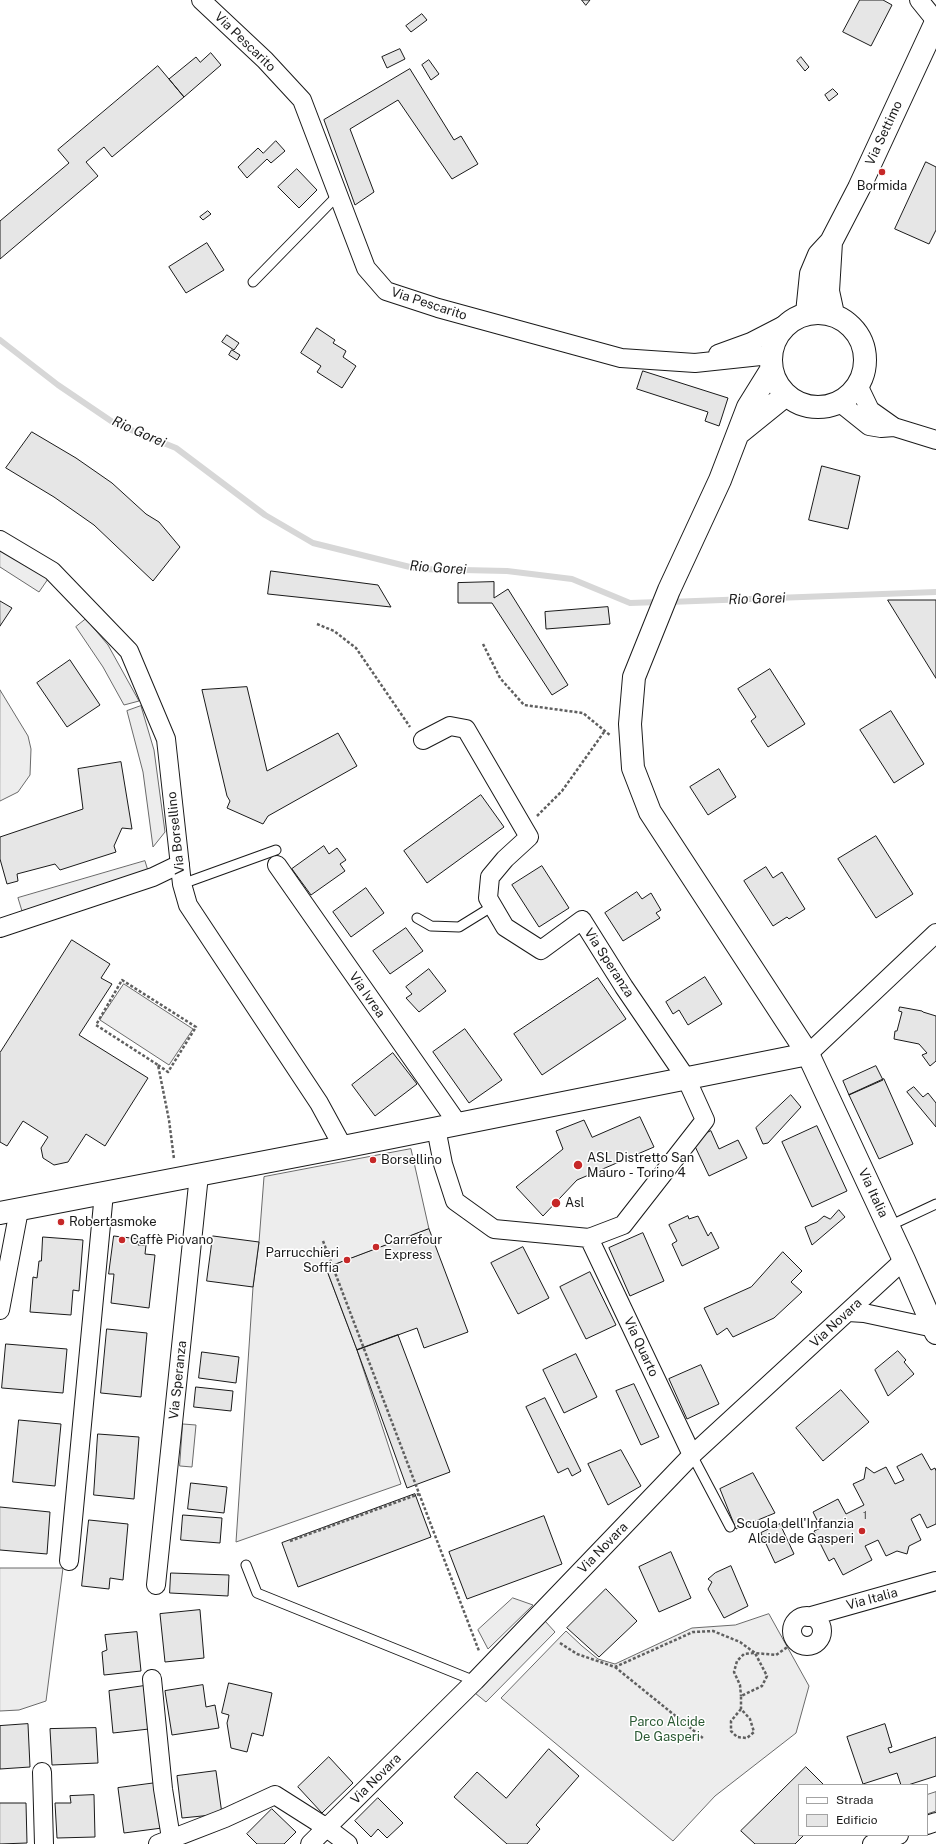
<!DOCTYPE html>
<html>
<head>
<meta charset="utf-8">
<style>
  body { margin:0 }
  #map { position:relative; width:936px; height:1844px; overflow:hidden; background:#fff; font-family:"Public Sans",sans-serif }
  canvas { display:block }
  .legend { position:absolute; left:798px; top:1784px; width:130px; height:52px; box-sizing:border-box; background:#fff; border:1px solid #a3a3a3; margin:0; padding:5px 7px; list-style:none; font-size:12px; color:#1a1a1a }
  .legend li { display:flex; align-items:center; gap:8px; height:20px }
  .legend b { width:20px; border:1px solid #a3a3a3 }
</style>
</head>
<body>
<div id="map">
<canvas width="936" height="1844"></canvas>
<ul class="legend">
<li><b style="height:5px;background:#fff"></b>Strada</li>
<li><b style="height:11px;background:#e6e6e6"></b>Edificio</li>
</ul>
</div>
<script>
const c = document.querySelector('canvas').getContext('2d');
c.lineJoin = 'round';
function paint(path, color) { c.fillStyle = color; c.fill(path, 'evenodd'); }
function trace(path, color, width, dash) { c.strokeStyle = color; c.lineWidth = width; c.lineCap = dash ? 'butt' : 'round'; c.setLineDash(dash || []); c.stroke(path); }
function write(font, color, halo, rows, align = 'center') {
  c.font = font + ' "Public Sans",sans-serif'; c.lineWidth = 3; c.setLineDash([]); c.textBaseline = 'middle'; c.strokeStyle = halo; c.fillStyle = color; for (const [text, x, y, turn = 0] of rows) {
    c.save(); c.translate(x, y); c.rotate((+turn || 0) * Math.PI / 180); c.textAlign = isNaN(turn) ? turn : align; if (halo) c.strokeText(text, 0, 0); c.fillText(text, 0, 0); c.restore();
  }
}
const built = new Path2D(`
  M 0,550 L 48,579 L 39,592 L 0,567 Z
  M 86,619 L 108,645 L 139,701 L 124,705 L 103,667 L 76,627 Z
  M 0,690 L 28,736 L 31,749 L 30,775 L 18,792 L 0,801 Z
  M 141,706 L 154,750 L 165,832 L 153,847 L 143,772 L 127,711 Z
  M 145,861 L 149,874 L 22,911 L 18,898 Z
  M 124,984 L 193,1029 L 169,1065 L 100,1020 Z
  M 411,1149 L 429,1229 L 326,1268 L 357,1350 L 401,1484 L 236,1542 L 253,1287 L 259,1242 L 264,1177 Z
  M 183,1424 L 196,1425 L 192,1467 L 180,1466 Z
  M 0,1568 L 63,1568 L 46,1701 L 19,1710 L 0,1711 Z
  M 513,1598 L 533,1605 L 488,1649 L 478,1630 Z
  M 769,1614 L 809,1686 L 796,1733 L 715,1796 L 673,1841 L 501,1698 L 566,1631 L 582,1646 L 598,1659 L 615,1664 L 692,1628 L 735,1625 Z
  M 545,1621 L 555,1632 L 486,1702 L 475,1693 Z
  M 936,1792 L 936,1811 L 927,1814 L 927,1795 Z`);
paint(built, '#ededed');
trace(built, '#6a6a6a', 1);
trace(new Path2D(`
  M 0,340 L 58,385 L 114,423 L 176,448 L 265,515 L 313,543 L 418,569 L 507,571 L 572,579 L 630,603 L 660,602
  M 669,602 L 936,592`), '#d7d7d7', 6);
const building = new Path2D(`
  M 582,0 L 590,0 L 586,5 Z
  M 860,0 L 883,0 L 892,5 L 871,46 L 843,32 Z
  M 422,14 L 427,20 L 411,32 L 406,26 Z
  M 400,49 L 405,59 L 387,68 L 382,57 Z
  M 211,53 L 221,65 L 184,97 L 169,79 L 196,57 L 200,62 Z
  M 801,57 L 809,67 L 805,71 L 797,61 Z
  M 429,60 L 439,74 L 431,80 L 422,65 Z
  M 158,66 L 184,97 L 112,157 L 104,147 L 86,162 L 98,176 L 0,259 L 0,221 L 69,163 L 58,150 Z
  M 410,69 L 454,140 L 461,136 L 478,164 L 452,179 L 398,100 L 350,129 L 374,192 L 355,205 L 324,120 Z
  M 833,89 L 838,94 L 829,101 L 825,95 Z
  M 276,141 L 285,151 L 271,163 L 267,159 L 247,178 L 238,167 L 258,148 L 263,153 Z
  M 926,162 L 936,167 L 936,230 L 929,244 L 895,229 Z
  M 297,169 L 317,190 L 299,208 L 278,187 Z
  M 208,211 L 211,214 L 203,220 L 200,217 Z
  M 207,243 L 224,270 L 186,293 L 169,267 Z
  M 317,328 L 335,340 L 333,343 L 346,351 L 343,357 L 356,366 L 342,388 L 317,372 L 321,366 L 301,353 Z
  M 227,335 L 239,343 L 234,350 L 222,342 Z
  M 232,350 L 240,355 L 237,360 L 229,355 Z
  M 643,371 L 728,398 L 719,426 L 705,421 L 708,412 L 637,389 Z
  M 32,432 L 76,458 L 112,483 L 146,514 L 159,522 L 180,547 L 153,581 L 94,525 L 54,497 L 6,468 Z
  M 822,466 L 860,476 L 848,529 L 809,520 Z
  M 271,571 L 378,585 L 391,607 L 268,594 Z
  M 494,582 L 494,598 L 508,589 L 568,685 L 552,695 L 492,603 L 458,603 L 458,583 Z
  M 888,600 L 936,600 L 936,678 Z
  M 0,601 L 12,608 L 0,626 Z
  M 608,607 L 610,624 L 546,629 L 545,612 Z
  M 70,660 L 100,705 L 67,727 L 37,683 Z
  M 770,669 L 805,724 L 768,747 L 751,721 L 756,717 L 738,689 Z
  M 247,687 L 267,771 L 338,733 L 357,766 L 268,816 L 263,824 L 227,808 L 230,801 L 227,796 L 202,690 Z
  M 891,711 L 924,764 L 894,783 L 860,730 Z
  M 121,762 L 132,829 L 122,828 L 114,846 L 116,852 L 60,870 L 55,864 L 17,874 L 18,881 L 7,884 L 0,859 L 0,837 L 83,809 L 78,769 Z
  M 719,769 L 736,797 L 708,815 L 690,787 Z
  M 481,795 L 504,827 L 427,883 L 404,851 Z
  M 876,836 L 913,894 L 876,918 L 838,859 Z
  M 324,846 L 329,854 L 337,848 L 346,860 L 340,864 L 345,871 L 311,895 L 292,869 Z
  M 542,866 L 569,908 L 539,927 L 512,885 Z
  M 766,867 L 773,878 L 782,872 L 805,909 L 789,919 L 787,917 L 773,926 L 744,881 Z
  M 366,888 L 384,913 L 351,937 L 333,912 Z
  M 637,892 L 642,899 L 651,893 L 661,910 L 656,913 L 660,918 L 623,941 L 605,913 Z
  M 406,928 L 423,951 L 390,974 L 373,951 Z
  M 72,940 L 110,964 L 101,978 L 112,984 L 79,1035 L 148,1078 L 105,1146 L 86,1134 L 68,1162 L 54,1165 L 43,1158 L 41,1148 L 48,1137 L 23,1121 L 7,1146 L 0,1142 L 0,1053 Z
  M 429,969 L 446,991 L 419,1012 L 406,998 L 412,994 L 406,987 Z
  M 705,977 L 722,1004 L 688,1025 L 679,1010 L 673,1014 L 666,1002 Z
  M 598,978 L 626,1019 L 542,1075 L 514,1034 Z
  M 900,1007 L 922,1011 L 923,1012 L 936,1016 L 936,1061 L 930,1066 L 922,1055 L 927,1053 L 919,1044 L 894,1039 L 895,1031 L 897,1031 L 902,1012 L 899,1011 Z
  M 465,1029 L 502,1080 L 469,1103 L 433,1052 Z
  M 393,1053 L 417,1084 L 375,1116 L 352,1085 Z
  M 876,1066 L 883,1080 L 849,1095 L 843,1081 Z
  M 884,1079 L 913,1144 L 879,1159 L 849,1095 Z
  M 914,1087 L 923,1097 L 928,1093 L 936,1103 L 936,1127 L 907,1092 Z
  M 791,1095 L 801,1107 L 768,1143 L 763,1144 L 756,1128 Z
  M 640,1117 L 654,1147 L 577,1180 L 543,1216 L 516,1187 L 563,1149 L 556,1131 L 584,1120 L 592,1137 Z
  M 817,1126 L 847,1191 L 812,1207 L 782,1142 Z
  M 711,1131 L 719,1149 L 738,1140 L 747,1158 L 709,1176 L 692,1140 Z
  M 839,1210 L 845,1217 L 812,1245 L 805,1227 L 817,1222 L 824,1216 L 830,1219 Z
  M 688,1216 L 689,1219 L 698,1216 L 708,1236 L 711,1232 L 719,1248 L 682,1266 L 672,1244 L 677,1241 L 669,1225 Z
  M 429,1229 L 468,1332 L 424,1348 L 417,1328 L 357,1350 L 326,1268 Z
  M 643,1233 L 664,1281 L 630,1296 L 609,1248 Z
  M 114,1236 L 139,1239 L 138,1245 L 146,1245 L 145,1254 L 155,1255 L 149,1308 L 111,1303 L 114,1274 L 109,1274 Z
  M 213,1236 L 259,1242 L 253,1287 L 207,1281 Z
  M 43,1237 L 83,1240 L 79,1291 L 73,1290 L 71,1315 L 30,1312 L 33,1277 L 37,1278 L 39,1261 L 41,1261 Z
  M 523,1247 L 549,1298 L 518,1314 L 491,1263 Z
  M 783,1252 L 802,1271 L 791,1282 L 802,1292 L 774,1318 L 733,1337 L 727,1328 L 717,1335 L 704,1308 L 751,1287 Z
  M 590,1272 L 616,1325 L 586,1339 L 560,1287 Z
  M 107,1329 L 147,1333 L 141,1397 L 101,1393 Z
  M 398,1335 L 450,1472 L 407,1488 L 357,1350 Z
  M 6,1344 L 67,1349 L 63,1393 L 2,1388 Z
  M 898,1351 L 906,1360 L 904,1362 L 914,1374 L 888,1396 L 875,1370 Z
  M 202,1352 L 239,1357 L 236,1383 L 199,1378 Z
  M 576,1354 L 597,1397 L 564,1413 L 543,1370 Z
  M 701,1365 L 719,1404 L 687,1419 L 669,1379 Z
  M 634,1384 L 659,1437 L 641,1445 L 616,1391 Z
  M 196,1387 L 233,1391 L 231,1411 L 194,1407 Z
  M 841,1390 L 869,1422 L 823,1461 L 796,1428 Z
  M 545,1398 L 581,1471 L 572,1476 L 568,1468 L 558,1473 L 526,1407 Z
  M 19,1420 L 61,1424 L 55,1486 L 13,1482 Z
  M 98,1434 L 139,1437 L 134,1499 L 94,1495 Z
  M 621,1450 L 641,1486 L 608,1505 L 588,1464 Z
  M 922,1454 L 931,1470 L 935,1468 L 936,1471 L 936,1524 L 927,1528 L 920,1514 L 911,1519 L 921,1540 L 909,1546 L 907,1554 L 897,1551 L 886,1556 L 878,1540 L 865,1546 L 872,1560 L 843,1575 L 834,1558 L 829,1561 L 814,1531 L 821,1528 L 813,1512 L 838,1499 L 846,1514 L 864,1505 L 853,1484 L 864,1479 L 866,1467 L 874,1473 L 886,1467 L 895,1484 L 904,1480 L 897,1467 Z
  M 753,1473 L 775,1513 L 736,1529 L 720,1489 Z
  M 191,1483 L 227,1487 L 224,1513 L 188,1509 Z
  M 415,1494 L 431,1537 L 298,1587 L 282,1543 Z
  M 0,1507 L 50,1512 L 47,1554 L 0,1550 Z
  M 183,1515 L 222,1518 L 220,1543 L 181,1540 Z
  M 544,1516 L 562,1564 L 467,1599 L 449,1552 Z
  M 89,1520 L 128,1524 L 123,1580 L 110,1578 L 109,1589 L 82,1586 Z
  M 780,1524 L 794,1554 L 775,1563 L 761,1533 Z
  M 671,1552 L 691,1598 L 659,1612 L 639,1567 Z
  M 731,1566 L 748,1606 L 724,1618 L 708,1589 L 712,1582 L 708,1579 L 715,1573 Z
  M 171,1573 L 229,1575 L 228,1596 L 170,1593 Z
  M 606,1589 L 637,1621 L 599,1657 L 567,1628 Z
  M 200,1610 L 204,1658 L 165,1662 L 160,1614 Z
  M 137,1632 L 141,1671 L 104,1675 L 102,1652 L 107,1650 L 105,1635 Z
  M 229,1683 L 272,1693 L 263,1736 L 252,1733 L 247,1752 L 231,1748 L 227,1723 L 229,1715 L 222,1713 Z
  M 203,1685 L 206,1707 L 215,1705 L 219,1728 L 172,1735 L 165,1691 Z
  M 144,1686 L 149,1729 L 113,1733 L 109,1691 Z
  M 28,1724 L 30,1767 L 0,1769 L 0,1726 Z
  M 885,1724 L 892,1747 L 888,1748 L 890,1753 L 936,1737 L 936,1776 L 908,1785 L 901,1785 L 897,1773 L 863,1784 L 847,1737 Z
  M 96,1728 L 98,1763 L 52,1765 L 50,1729 Z
  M 549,1749 L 579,1776 L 536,1825 L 540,1829 L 527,1844 L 507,1844 L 454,1797 L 477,1772 L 506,1798 Z
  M 329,1757 L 353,1783 L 322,1813 L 298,1787 Z
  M 806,1767 L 824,1785 L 799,1785 L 799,1835 L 804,1835 L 795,1844 L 755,1844 L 741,1831 Z
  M 216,1771 L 222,1814 L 182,1818 L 177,1776 Z
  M 156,1783 L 162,1828 L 124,1833 L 118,1788 Z
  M 94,1795 L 95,1837 L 57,1838 L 55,1803 L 71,1803 L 70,1796 Z
  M 378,1798 L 403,1823 L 387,1838 L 378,1829 L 371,1837 L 355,1821 Z
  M 0,1803 L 26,1803 L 27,1843 L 0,1844 Z
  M 272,1809 L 296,1832 L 284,1844 L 257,1844 L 247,1834 Z`);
paint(building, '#e6e6e6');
trace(building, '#1a1a1a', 1);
const service = new Path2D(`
  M 253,282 L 338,195
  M 182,884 L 276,850
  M 417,918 L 431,926 L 459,927 L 493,906
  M 889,1226 L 936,1204
  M 692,1455 L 730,1527
  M 246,1565 L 257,1593 L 475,1681`);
const minor = new Path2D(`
  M 201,0 L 265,60 L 302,100 L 366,268 L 386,291 L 438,308 L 621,358 L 695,363 L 770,355
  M 919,0 L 936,21
  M 718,354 L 751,342 L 784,325
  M 858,385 L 870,410 L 894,427 L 936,440
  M 839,402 L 869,426 L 881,428 L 894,427
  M 0,540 L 52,571 L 129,651 L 166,739 L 182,884 L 188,905 L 319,1103 L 343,1147
  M 423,740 L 450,726 L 466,729 L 529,837 L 505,859 L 490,877 L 488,898 L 505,927 L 541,950 L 582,920 L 624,987 L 686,1078 L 705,1120 L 623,1225 L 589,1238 L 494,1229 L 455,1201 L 443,1164 L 436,1128
  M 277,865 L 458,1124
  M 0,928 L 153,877 L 180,864
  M 808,1054 L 936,933
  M 589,1238 L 692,1455
  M 0,1310 L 19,1210
  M 848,1312 L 864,1313 L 934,1328
  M 69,1561 L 104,1193
  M 156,1585 L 199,1175
  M792 1631a15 15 0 1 1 30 0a15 15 0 1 1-30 0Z
  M 808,1617 L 936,1581
  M 152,1679 L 163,1789 L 171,1838
  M 42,1772 L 44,1844
  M 927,1825 L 936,1822
  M 158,1844 L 225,1818 L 275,1795 L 327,1828 L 348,1844
  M 310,1844 L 475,1681 L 692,1455 L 904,1260
  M 872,1844 L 899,1835`);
const tertiary = new Path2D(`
  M 831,242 L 828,291 L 833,314
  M771 360a47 47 0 1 1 94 0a47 47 0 1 1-94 0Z
  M 807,313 L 811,274 L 819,255 L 831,242 L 859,188 L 936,22
  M 771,370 L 748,407 L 720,480 L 669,590 L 634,677 L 630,724 L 633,768 L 650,812 L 808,1054 L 904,1260 L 936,1333
  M 739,433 L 786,395
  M 0,1213 L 343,1147 L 808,1054`);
trace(service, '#1a1a1a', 11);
trace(minor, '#1a1a1a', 20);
trace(tertiary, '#1a1a1a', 24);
trace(new Path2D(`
  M 317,624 L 334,631 L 356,648 L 410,727
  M 483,644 L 500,678 L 524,705 L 583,713 L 611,736
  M 537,816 L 562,791 L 604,732
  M 158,1065 L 168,1072 L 196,1027 L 122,980 L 96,1025 L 158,1065 L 169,1120 L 174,1159
  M 323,1241 L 479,1651
  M 290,1541 L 419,1494
  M 560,1643 L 577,1654 L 615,1667 L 693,1632 L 713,1631 L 740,1642 L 755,1653 L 776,1655 L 796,1641
  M 615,1667 L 704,1739
  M 741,1709 L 731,1721 L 731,1731 L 737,1737 L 747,1738 L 754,1732 L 750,1719 L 741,1709 L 741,1696 L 762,1686 L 767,1676 L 755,1653 L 744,1654 L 737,1661 L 734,1672 L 740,1685 L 741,1696`), '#5f5f5f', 2.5, [3, 2]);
trace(service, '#fff', 9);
trace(minor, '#fff', 18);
trace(tertiary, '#fff', 22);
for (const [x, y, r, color] of [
  [882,172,4,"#c62828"],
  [373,1160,4,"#c62828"],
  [578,1165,5,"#c62828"],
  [556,1203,5,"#c62828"],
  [61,1222,4,"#c62828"],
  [122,1240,4,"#c62828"],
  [376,1247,4,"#c62828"],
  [347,1260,4,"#c62828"],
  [862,1531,4,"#c62828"]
]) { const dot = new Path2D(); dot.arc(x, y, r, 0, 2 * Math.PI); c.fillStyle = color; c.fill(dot); trace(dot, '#fff', 1.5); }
write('11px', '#4d4d4d', null, [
  ["1",865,1516]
]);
write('13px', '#1a1a1a', '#fff', [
  ["Via Pescarito",245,42,44],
  ["Via Settimo",884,133,-65],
  ["Via Pescarito",429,304,18],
  ["Via Borsellino",176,833,-96],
  ["Via Speranza",609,963,57],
  ["Via Ivrea",367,995,55],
  ["Via Italia",873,1193,65],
  ["Via Novara",836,1323,-43],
  ["Via Quarto",641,1347,65],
  ["Via Speranza",178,1380,-84],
  ["Via Novara",603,1548,-46],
  ["Via Italia",872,1599,-15],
  ["Via Novara",376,1779,-45]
]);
write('13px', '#1a1a1a', '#fff', [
  ["Bormida",882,186,"center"],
  ["ASL Distretto San",587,1158],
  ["Mauro - Torino 4",587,1173],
  ["Borsellino",381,1160],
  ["Asl",565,1203],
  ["Robertasmoke",69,1222],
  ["Caffè Piovano",130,1240],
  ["Carrefour",384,1240],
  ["Express",384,1255],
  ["Parrucchieri",339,1253,"right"],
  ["Soffia",339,1268,"right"],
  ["Scuola dell'Infanzia",854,1524,"right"],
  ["Alcide de Gasperi",854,1539,"right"]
], 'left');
write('13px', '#2b5a34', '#fff', [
  ["Parco Alcide",667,1722],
  ["De Gasperi",667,1737]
]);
write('italic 14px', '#1a1a1a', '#fff', [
  ["Rio Gorei",139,432,24],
  ["Rio Gorei",438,568,4],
  ["Rio Gorei",757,599,-2]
]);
</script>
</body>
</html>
